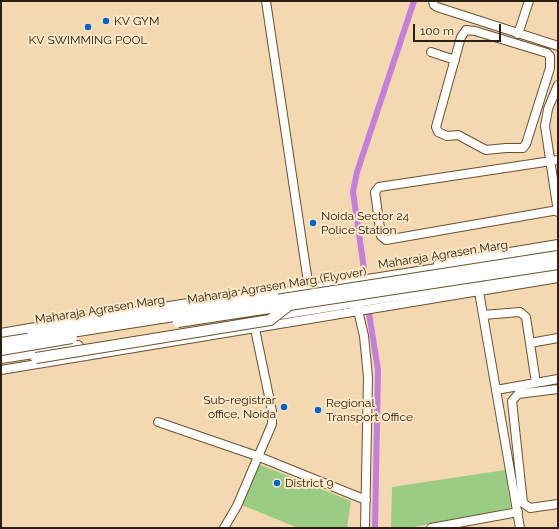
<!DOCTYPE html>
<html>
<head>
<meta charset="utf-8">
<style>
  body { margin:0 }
  #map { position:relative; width:559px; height:529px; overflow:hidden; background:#f4d8b2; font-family:Raleway,sans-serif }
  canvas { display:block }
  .frame { position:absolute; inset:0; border:2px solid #2b2112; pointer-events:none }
  .scale { position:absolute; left:413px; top:24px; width:88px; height:18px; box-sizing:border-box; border:2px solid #2b2112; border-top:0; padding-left:5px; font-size:12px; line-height:14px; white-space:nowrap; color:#2b2112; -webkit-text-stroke:3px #fde7c7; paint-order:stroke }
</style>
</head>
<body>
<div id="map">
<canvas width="559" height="529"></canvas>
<div class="frame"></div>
<div class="scale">100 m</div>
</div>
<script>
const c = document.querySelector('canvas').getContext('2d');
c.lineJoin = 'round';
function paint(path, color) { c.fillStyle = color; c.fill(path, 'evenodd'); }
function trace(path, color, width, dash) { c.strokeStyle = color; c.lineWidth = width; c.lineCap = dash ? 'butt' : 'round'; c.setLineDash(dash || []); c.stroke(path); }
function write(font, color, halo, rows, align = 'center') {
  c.font = font + ' Raleway,sans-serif'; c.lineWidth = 4; c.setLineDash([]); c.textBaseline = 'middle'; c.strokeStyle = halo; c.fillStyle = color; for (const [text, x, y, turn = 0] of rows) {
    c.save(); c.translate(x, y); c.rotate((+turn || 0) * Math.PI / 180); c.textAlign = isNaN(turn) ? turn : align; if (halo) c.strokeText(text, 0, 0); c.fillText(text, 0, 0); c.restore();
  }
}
paint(new Path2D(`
  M 258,464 L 351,501 L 347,528 L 298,528 L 242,505 Z
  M 505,470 L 511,508 L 409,528 L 391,528 L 392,487 Z`), '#9acc83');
trace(new Path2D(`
  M 366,283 L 353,192 L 357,172 L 414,1
  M 369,313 L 378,370 L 375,528`), '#c280db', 6);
const minor = new Path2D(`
  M 266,1 L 309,289
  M 433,1 L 434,5 L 437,7 L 558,46
  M 466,30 L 475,31 L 547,53 L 550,56 L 550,68 L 526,144 L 523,148 L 506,148 L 486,150 L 458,135 L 447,136 L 438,132 L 436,127 L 461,37 Z
  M 518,34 L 529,1
  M 431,52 L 455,60
  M 558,85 L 548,109 L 545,126 L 558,212
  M 558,160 L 379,187 L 375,192 L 381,236 L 386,240 L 558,210
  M 438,264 L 558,244
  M 478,286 L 520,528
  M 357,306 L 364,336 L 368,377 L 365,528
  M 483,315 L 520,312 L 526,317 L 536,383
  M 530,343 L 558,338
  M 1,370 L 558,278
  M 558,389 L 518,394 L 512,401 L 523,503 L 530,508 L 558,504
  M 496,390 L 558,379
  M 158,422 L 257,456 L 366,500
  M 224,528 L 237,506 L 272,424 L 272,411 L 254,324
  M 431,528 L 518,512`);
const major = new Path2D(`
  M 266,296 L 558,250
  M 274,315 L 558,270
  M 1,334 L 30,329
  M 1,358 L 78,346`);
trace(minor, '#69522f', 10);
trace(major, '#69522f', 12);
trace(minor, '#fff', 8);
trace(major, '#fff', 10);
const majorBridge = new Path2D(`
  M 178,322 L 558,264
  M 30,329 L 252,294 L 273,296
  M 1,343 L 558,256
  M 1,350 L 72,338
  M 36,358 L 270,320 L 288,306`);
trace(majorBridge, '#69522f', 12, []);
trace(majorBridge, '#fff', 10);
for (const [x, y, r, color] of [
  [106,21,4,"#0165ce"],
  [88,27,4,"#0165ce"],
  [313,223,4,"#0165ce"],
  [284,407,4,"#0165ce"],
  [318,410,4,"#0165ce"],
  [277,483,4,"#0165ce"]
]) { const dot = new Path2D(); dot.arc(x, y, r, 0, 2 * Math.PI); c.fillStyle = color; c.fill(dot); trace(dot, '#fde7c7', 1.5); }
write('12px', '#2b2112', '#fde7c7', [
  ["KV GYM",114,21],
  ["KV SWIMMING POOL",88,40,"center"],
  ["Noida Sector 24",321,216],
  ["Police Station",321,230],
  ["Sub-registrar",276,400,"right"],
  ["office, Noida",276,414,"right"],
  ["Regional",326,403],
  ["Transport Office",326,417],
  ["District 9",285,483]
], 'left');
write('12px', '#2b2112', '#fde7c7', [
  ["Maharaja Agrasen Marg",443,255,-9],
  ["Maharaja Agrasen Marg (Flyover)",277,286,-9],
  ["Maharaja Agrasen Marg",100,310,-9]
]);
</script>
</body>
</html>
